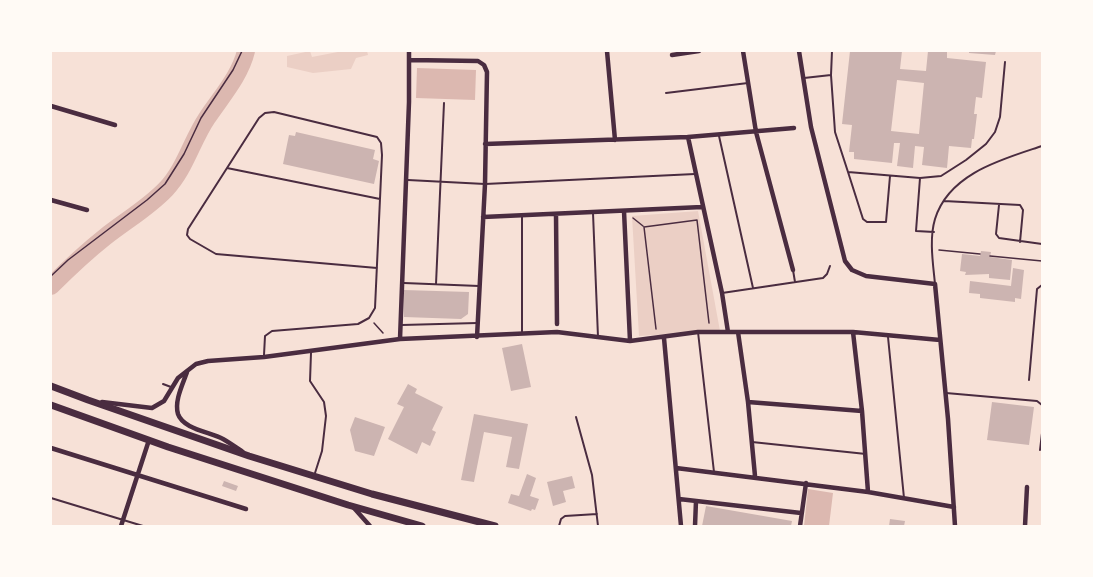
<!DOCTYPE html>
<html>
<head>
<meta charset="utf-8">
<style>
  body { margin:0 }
  #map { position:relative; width:1093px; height:577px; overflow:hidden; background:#f7e1d7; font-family:Signika,sans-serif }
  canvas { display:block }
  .frame { position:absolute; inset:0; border:52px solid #fffaf5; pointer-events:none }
</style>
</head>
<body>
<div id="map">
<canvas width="1093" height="577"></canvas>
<div class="frame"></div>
</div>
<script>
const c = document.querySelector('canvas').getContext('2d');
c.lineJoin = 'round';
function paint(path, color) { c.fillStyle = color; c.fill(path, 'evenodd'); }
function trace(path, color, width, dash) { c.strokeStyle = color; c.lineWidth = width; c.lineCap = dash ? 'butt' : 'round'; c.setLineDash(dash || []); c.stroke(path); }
paint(new Path2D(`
  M 310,51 L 312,57 L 343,51 L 367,51 L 368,55 L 356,58 L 351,69 L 313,73 L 287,67 L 287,56 Z
  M 698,211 L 720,331 L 639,336 L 632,216 Z`), '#ebcfc5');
paint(new Path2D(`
  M 417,68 L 476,70 L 475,100 L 416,98 Z
  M 808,489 L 833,493 L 829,526 L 804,526 Z`), '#dcb8b0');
trace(new Path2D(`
  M 51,286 C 68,269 86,252 105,237 C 125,221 148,208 166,189 C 185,169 192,140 207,118 C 221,97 240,76 246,51`), '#dcb8b0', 18);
paint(new Path2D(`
  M 850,51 L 902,51 L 900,69 L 926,71 L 928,51 L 947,51 L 947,58 L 986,62 L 982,98 L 976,97 L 974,114 L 977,114 L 974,139 L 972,139 L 971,148 L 949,146 L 947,168 L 922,165 L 924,147 L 915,146 L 913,168 L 897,166 L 900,143 L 894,143 L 892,163 L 854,159 L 854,152 L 849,152 L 852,125 L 842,124 ZM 897,80 L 924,83 L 919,134 L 891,131 Z
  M 969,51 L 996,51 L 995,55 L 969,53 Z
  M 296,132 L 375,150 L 373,159 L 379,161 L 374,184 L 283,164 L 289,135 L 295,136 Z
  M 981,251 L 991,252 L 990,257 L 1012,260 L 1010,280 L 989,278 L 989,274 L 965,275 L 966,272 L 960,271 L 962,254 L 980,256 Z
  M 1013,268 L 1024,270 L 1021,299 L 1015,298 L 1015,302 L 980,298 L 980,294 L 969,293 L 970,281 L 1011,286 Z
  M 404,290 L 469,292 L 468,314 L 461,319 L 404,317 Z
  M 522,344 L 531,387 L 511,391 L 502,348 Z
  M 408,384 L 417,389 L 415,393 L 443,407 L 432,430 L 436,432 L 430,446 L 422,442 L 417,454 L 388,439 L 404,407 L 397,404 Z
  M 992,402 L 1034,407 L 1029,445 L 987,440 Z
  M 474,414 L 528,424 L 519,469 L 506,467 L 512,437 L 484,432 L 474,482 L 461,480 Z
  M 355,417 L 385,427 L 374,456 L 355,451 L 350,430 Z
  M 527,474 L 536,478 L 530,496 L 539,499 L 535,510 L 532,509 L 531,511 L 508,503 L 511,494 L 519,496 Z
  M 572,476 L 575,488 L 563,491 L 566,502 L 553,506 L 547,482 Z
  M 224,481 L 238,486 L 236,491 L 222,486 Z
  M 706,506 L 792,521 L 791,526 L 702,526 Z
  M 890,519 L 905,521 L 904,526 L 889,526 Z`), '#ccb4b1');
trace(new Path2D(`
  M 633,218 L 643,226
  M 939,250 L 980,254
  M 990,256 L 1042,261
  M 51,276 L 68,260 L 147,200 L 165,184 L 184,154 L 201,118 L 233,70 L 242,51
  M 374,323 L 383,333
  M 656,329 L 644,227 L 697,220 L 709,323`), '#4a2c40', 1.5);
trace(new Path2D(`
  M 832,51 L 831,75 L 835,132 L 848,172 L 920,178 L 941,176 L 966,160 L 986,144 L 995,132 L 1000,117 L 1005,62
  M 804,78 L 831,75
  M 666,93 L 748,83
  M 719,136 L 753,288
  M 227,168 L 380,199
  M 848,172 L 863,219 L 867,222 L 886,222 L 890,176
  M 920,178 L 916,231 L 934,232
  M 408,180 L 485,184 L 695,174
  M 944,201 L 1020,205 L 1023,210 L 1020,242
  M 999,205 L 996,234 L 999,238 L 1042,244
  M 593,213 L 598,337
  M 522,217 L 522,334
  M 793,270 L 795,282
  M 404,283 L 479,286
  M 436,284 L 444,103
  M 935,284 C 933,263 929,239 935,219 C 949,173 1003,159 1042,146
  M 722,293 L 823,278 L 827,274 L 830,266
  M 402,325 L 477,323
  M 698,332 L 714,472
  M 888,337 L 904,498
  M 311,353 L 310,381 L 324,402 L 326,416 L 322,451 L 315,473
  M 264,355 L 265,336 L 272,331 L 358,324 L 369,318 L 375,308 L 382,155 L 381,143 L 377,137 L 274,112 L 265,113 L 259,118 L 188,229 L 187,235 L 190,239 L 216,254 L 377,268
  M 1029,380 L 1037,289 L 1042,285
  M 163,384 L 171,387
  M 946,393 L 1037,401 L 1042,405
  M 576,417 L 592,475 L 598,526
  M 752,442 L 866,454
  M 1040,450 L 1042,433
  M 51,498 L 143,526
  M 559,526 L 561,519 L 565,516 L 597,514`), '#4a2c40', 2);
trace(new Path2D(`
  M 607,51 L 615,140
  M 743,51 L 756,132 L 793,270
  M 799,51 L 811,127 L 845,261 L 852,270 L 866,276 L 935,284 L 948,419 L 955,526
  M 672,55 L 699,51
  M 410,60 L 478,61 L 484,65 L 487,72 L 485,184 L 477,337
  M 51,106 L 115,125
  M 688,137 L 722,293 L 728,332
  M 485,144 L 688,137 L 794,128
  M 51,200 L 87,210
  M 624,211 L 630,341
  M 556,214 L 557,324
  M 483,217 L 702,207
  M 738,332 L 748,402 L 755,476
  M 853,332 L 862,411 L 868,492
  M 664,338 L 681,526
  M 400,339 L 409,102 L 409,51
  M 187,372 C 183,384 174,401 178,414 C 183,429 210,432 223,439 C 230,443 237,448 243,452
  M 102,402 L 152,408 L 164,401 L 178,378 L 196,364 L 208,361 L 264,357 L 400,339 L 557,332 L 630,341 L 698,332 L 853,332 L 940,340
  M 748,402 L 862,411
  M 51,448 L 246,509
  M 676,468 L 868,492 L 954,507
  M 679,499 L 801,513
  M 354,508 L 370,526
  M 121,526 L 149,440
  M 695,526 L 696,501
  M 800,526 L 806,483
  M 1025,526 L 1027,487`), '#4a2c40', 4.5);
trace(new Path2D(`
  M 51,386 L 88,400 L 249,456 L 372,494 L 495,526
  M 51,405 L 168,447 L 348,505 L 422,526`), '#4a2c40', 7);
</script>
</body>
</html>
